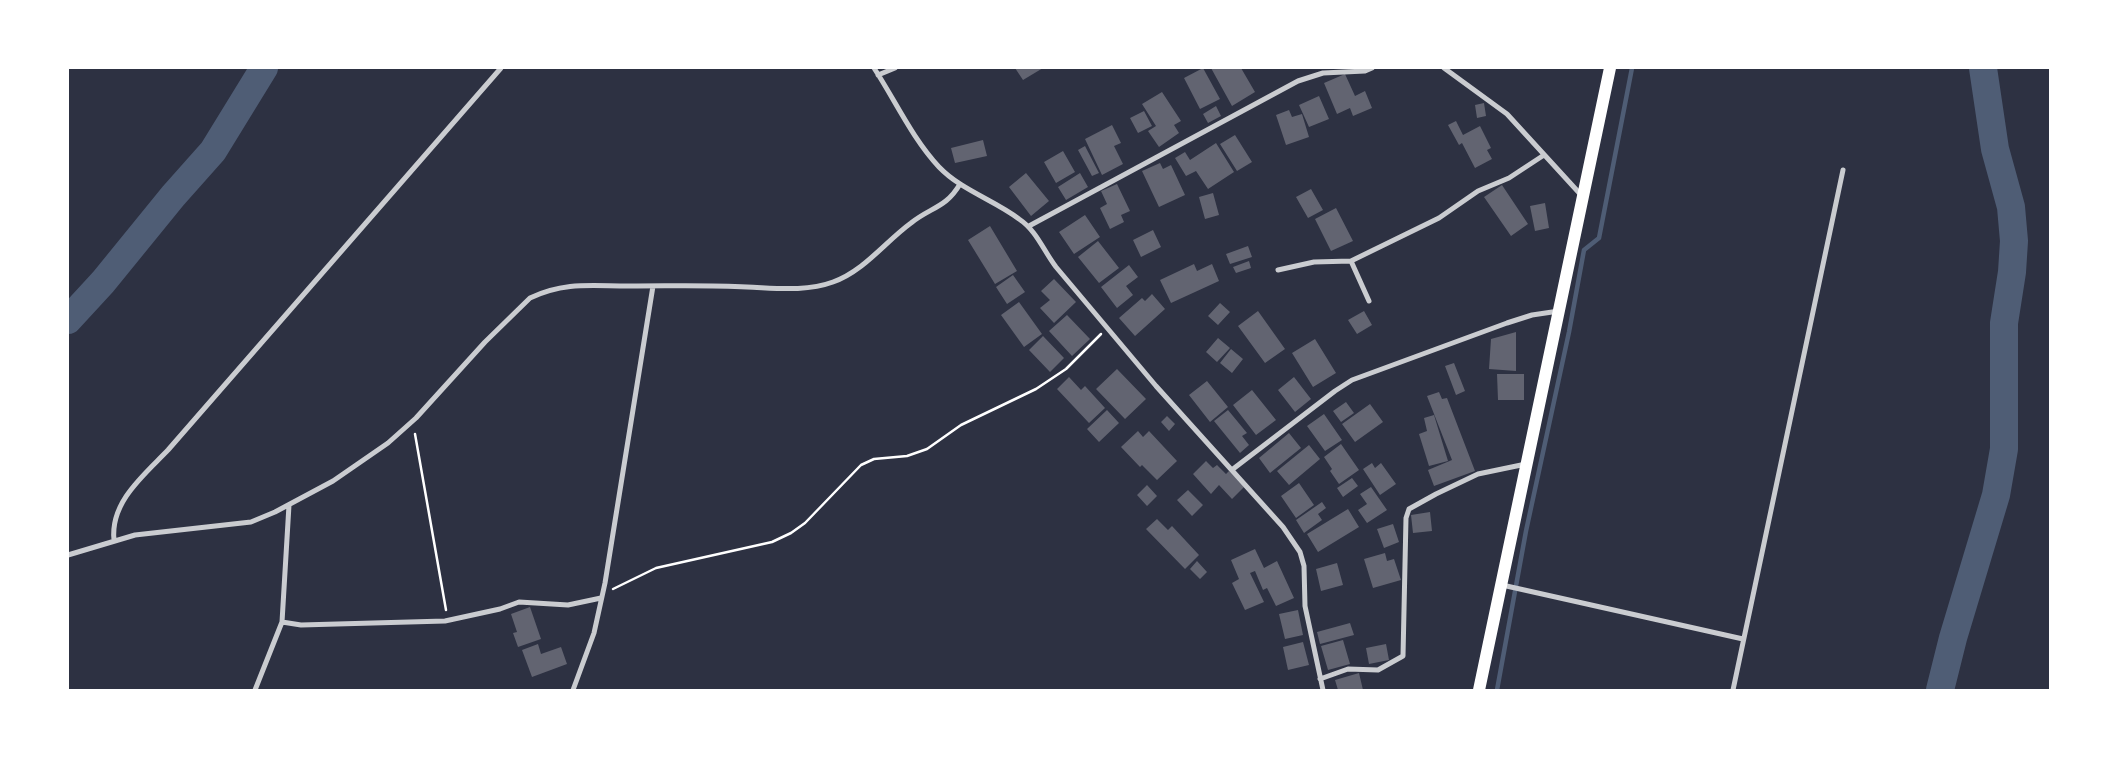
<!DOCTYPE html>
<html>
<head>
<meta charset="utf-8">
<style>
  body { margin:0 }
  #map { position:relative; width:2118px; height:758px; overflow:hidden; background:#2d3142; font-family:"Public Sans",sans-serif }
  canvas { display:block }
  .frame { position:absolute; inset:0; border:69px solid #fff; pointer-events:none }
</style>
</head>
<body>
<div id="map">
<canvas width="2118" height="758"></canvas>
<div class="frame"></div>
</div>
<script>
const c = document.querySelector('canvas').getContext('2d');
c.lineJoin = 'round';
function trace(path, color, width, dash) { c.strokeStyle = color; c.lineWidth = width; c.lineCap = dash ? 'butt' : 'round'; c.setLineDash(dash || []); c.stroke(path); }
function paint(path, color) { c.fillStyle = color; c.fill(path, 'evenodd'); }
trace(new Path2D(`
  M 1497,690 L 1526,531 L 1569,332 L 1584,250 L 1599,238 L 1632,68`), '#4f5d75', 4.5);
trace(new Path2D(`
  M 68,320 L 103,282 L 173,196 L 213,151 L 264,68
  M 1940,690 L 1953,638 L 1996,495 L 2004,449 L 2004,323 L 2012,272 L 2014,241 L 2011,207 L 1995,149 L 1983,68`), '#4f5d75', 28);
paint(new Path2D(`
  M 1015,68 L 1043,68 L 1023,80 Z
  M 1203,68 L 1220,99 L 1200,109 L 1184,78 Z
  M 1211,68 L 1241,68 L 1255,92 L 1232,106 Z
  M 1345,74 L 1355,96 L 1365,91 L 1372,108 L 1353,116 L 1350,108 L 1337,114 L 1324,83 Z
  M 1162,92 L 1181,121 L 1174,125 L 1179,133 L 1159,147 L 1148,131 L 1156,126 L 1142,104 Z
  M 1319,96 L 1329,119 L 1309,127 L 1299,105 Z
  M 1484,103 L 1486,116 L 1477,118 L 1475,105 Z
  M 1216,106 L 1221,116 L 1208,123 L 1203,114 Z
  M 1289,110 L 1292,117 L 1302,114 L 1309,137 L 1286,145 L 1276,115 Z
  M 1144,111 L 1152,126 L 1138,133 L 1130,118 Z
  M 1456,121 L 1463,135 L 1480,126 L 1491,148 L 1487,150 L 1492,159 L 1475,168 L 1462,143 L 1459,145 L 1448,125 Z
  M 1112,125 L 1121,143 L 1114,146 L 1123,164 L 1102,175 L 1085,139 Z
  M 1235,135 L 1252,162 L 1237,171 L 1220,144 Z
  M 983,140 L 987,156 L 955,163 L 951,148 Z
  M 1216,143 L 1234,172 L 1208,189 L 1196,171 L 1186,176 L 1175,158 L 1185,152 L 1190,160 Z
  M 1085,146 L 1099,173 L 1092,176 L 1078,150 Z
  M 1063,151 L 1075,172 L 1056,183 L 1044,162 Z
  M 1160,163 L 1163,169 L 1171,165 L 1185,195 L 1159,207 L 1142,171 Z
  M 1026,173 L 1049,201 L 1031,216 L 1009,187 Z
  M 1080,173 L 1088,187 L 1066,200 L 1058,187 Z
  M 1117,184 L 1130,211 L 1121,215 L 1124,222 L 1110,229 L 1100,208 L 1107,204 L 1101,191 Z
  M 1502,185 L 1528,224 L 1511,236 L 1484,197 Z
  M 1311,189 L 1323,210 L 1308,218 L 1296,197 Z
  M 1213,193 L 1219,215 L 1205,219 L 1199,197 Z
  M 1545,203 L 1549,228 L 1535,231 L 1530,206 Z
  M 1336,208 L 1353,241 L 1331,251 L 1315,219 Z
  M 1085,215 L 1100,237 L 1074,254 L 1059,232 Z
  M 990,226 L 1017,271 L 995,284 L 968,240 Z
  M 1153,230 L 1161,247 L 1141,257 L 1133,240 Z
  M 1098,241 L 1119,268 L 1099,283 L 1078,257 Z
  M 1248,246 L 1252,257 L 1230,264 L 1226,254 Z
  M 1249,261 L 1251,268 L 1236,273 L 1233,267 Z
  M 1194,264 L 1197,271 L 1212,264 L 1219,281 L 1171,303 L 1160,280 Z
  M 1129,265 L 1138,277 L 1126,286 L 1133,295 L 1117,308 L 1101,287 Z
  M 1013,275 L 1025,292 L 1007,304 L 996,287 Z
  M 1054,279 L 1076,302 L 1054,323 L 1040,308 L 1050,300 L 1041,291 Z
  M 1152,294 L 1165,309 L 1135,336 L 1119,318 L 1142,298 L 1145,301 Z
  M 1019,302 L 1042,334 L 1024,347 L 1001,315 Z
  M 1220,303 L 1230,312 L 1218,325 L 1208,316 Z
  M 1258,311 L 1285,349 L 1265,363 L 1238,326 Z
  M 1364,311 L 1372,325 L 1357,334 L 1348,320 Z
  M 1067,315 L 1090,339 L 1072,356 L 1049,331 Z
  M 1516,332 L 1516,371 L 1489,369 L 1491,339 Z
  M 1043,336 L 1064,358 L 1050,372 L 1029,350 Z
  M 1218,338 L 1230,348 L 1217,362 L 1206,352 Z
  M 1315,339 L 1336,373 L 1313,387 L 1292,353 Z
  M 1231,349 L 1243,359 L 1232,373 L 1220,363 Z
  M 1454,363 L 1465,391 L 1456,395 L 1445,366 Z
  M 1117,369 L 1146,399 L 1125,419 L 1096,389 Z
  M 1497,374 L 1524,374 L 1524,400 L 1498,400 Z
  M 1069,377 L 1081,390 L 1085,386 L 1105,408 L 1089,423 L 1057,389 Z
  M 1294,377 L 1311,399 L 1295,412 L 1278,390 Z
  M 1207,381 L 1228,407 L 1210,422 L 1189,395 Z
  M 1252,390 L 1276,420 L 1256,435 L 1233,405 Z
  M 1439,392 L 1442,399 L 1447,398 L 1475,471 L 1434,486 L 1428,470 L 1452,460 L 1427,396 Z
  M 1346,402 L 1354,413 L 1341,422 L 1333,411 Z
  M 1370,404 L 1383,422 L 1355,442 L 1342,424 Z
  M 1107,410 L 1119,423 L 1099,442 L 1087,429 Z
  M 1228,410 L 1247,433 L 1242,436 L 1249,445 L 1240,453 L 1214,421 Z
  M 1324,414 L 1342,440 L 1325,451 L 1307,426 Z
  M 1434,415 L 1448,461 L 1429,466 L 1419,434 L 1427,431 L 1424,418 Z
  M 1167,416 L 1175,424 L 1169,431 L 1161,422 Z
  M 1138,431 L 1143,437 L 1149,431 L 1177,461 L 1157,480 L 1142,465 L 1140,467 L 1121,447 Z
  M 1289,433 L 1301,448 L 1270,473 L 1259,458 Z
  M 1341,444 L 1359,470 L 1339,484 L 1330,471 L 1332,469 L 1324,457 Z
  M 1309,445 L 1320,459 L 1289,485 L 1277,471 Z
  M 1206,461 L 1213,468 L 1217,465 L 1226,474 L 1229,471 L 1244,487 L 1232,499 L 1219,485 L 1211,494 L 1193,474 Z
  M 1372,463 L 1375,468 L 1381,463 L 1396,484 L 1380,495 L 1363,469 Z
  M 1352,478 L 1358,486 L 1343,497 L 1337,488 Z
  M 1299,483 L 1314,505 L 1296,518 L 1281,496 Z
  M 1147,485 L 1157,496 L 1147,506 L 1137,495 Z
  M 1371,487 L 1387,510 L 1367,523 L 1358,510 L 1367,504 L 1360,494 Z
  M 1188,490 L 1203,505 L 1192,516 L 1177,500 Z
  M 1322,502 L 1326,508 L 1318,514 L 1322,520 L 1304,533 L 1296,520 Z
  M 1348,509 L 1359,527 L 1318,552 L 1307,534 Z
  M 1430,512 L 1432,531 L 1413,533 L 1411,515 Z
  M 1157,519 L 1168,530 L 1172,526 L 1199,555 L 1185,569 L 1146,529 Z
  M 1393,524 L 1399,542 L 1384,548 L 1377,529 Z
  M 1255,549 L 1264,568 L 1277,561 L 1294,598 L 1276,606 L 1267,588 L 1263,590 L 1255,571 L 1250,573 L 1264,602 L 1245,610 L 1232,583 L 1239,579 L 1231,560 Z
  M 1385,553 L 1387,561 L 1394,559 L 1401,580 L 1373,588 L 1364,559 Z
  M 1197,561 L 1207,572 L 1200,579 L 1190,569 Z
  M 1337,563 L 1343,585 L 1321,591 L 1316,569 Z
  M 530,607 L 541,639 L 518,647 L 513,633 L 517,632 L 511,614 Z
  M 1298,610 L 1303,635 L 1285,639 L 1279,614 Z
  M 1350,623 L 1354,635 L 1320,644 L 1317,632 Z
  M 1343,640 L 1350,664 L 1328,670 L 1321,646 Z
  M 1303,642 L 1309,665 L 1288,670 L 1283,647 Z
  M 538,644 L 541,654 L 561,647 L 567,664 L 532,677 L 522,650 Z
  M 1386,644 L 1389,660 L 1369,664 L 1366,648 Z
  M 1359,673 L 1363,690 L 1338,690 L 1335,680 Z`), '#626471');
trace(new Path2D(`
  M 415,434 L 446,610
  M 613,589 L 656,568 L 772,542 L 791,533 L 805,523 L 861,465 L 874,459 L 907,456 L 927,449 L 961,425 L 1036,389 L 1066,369 L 1101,334`), '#fff', 2.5);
trace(new Path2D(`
  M 874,68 C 895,100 912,138 939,167 C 961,190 994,200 1019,219 C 1037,231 1043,250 1056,267 L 1156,386 L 1283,527 L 1300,552 L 1304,566 L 1305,606 L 1323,690
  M 1444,68 L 1507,114 L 1582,196
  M 878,75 L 895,68
  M 1029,226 L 1298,81 L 1323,73 L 1365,71 L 1372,68
  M 1351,261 L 1369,301
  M 1278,270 L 1314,262 L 1351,261 L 1439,218 L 1478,191 L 1509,178 L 1544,155
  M 1233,469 L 1335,391 L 1352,380 L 1507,323 L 1532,315 L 1559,311
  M 114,540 C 110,502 144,475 168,450 L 501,68
  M 68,555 L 135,535 L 251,522 L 275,512 L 333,481 L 388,443 L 416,418 L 485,342 L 530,298 C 568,280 597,287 637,286 C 674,286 710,285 747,287 C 775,288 806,292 833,282 C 864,271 885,242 911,223 C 931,207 946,208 960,184
  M 1502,585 L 1743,639
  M 282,622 L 301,625 L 445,621 L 500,609 L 519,602 L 568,605 L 601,598
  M 1320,679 L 1348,669 L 1378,670 L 1403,656 L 1406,518 L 1409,509 L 1436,494 L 1478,474 L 1526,464
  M 255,690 L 282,622 L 289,505
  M 573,690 L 594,633 L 605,583 L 653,286
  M 1733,690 L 1843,170`), '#caccd0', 5);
trace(new Path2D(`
  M 1479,690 L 1610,68`), '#fff', 12);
</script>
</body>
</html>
